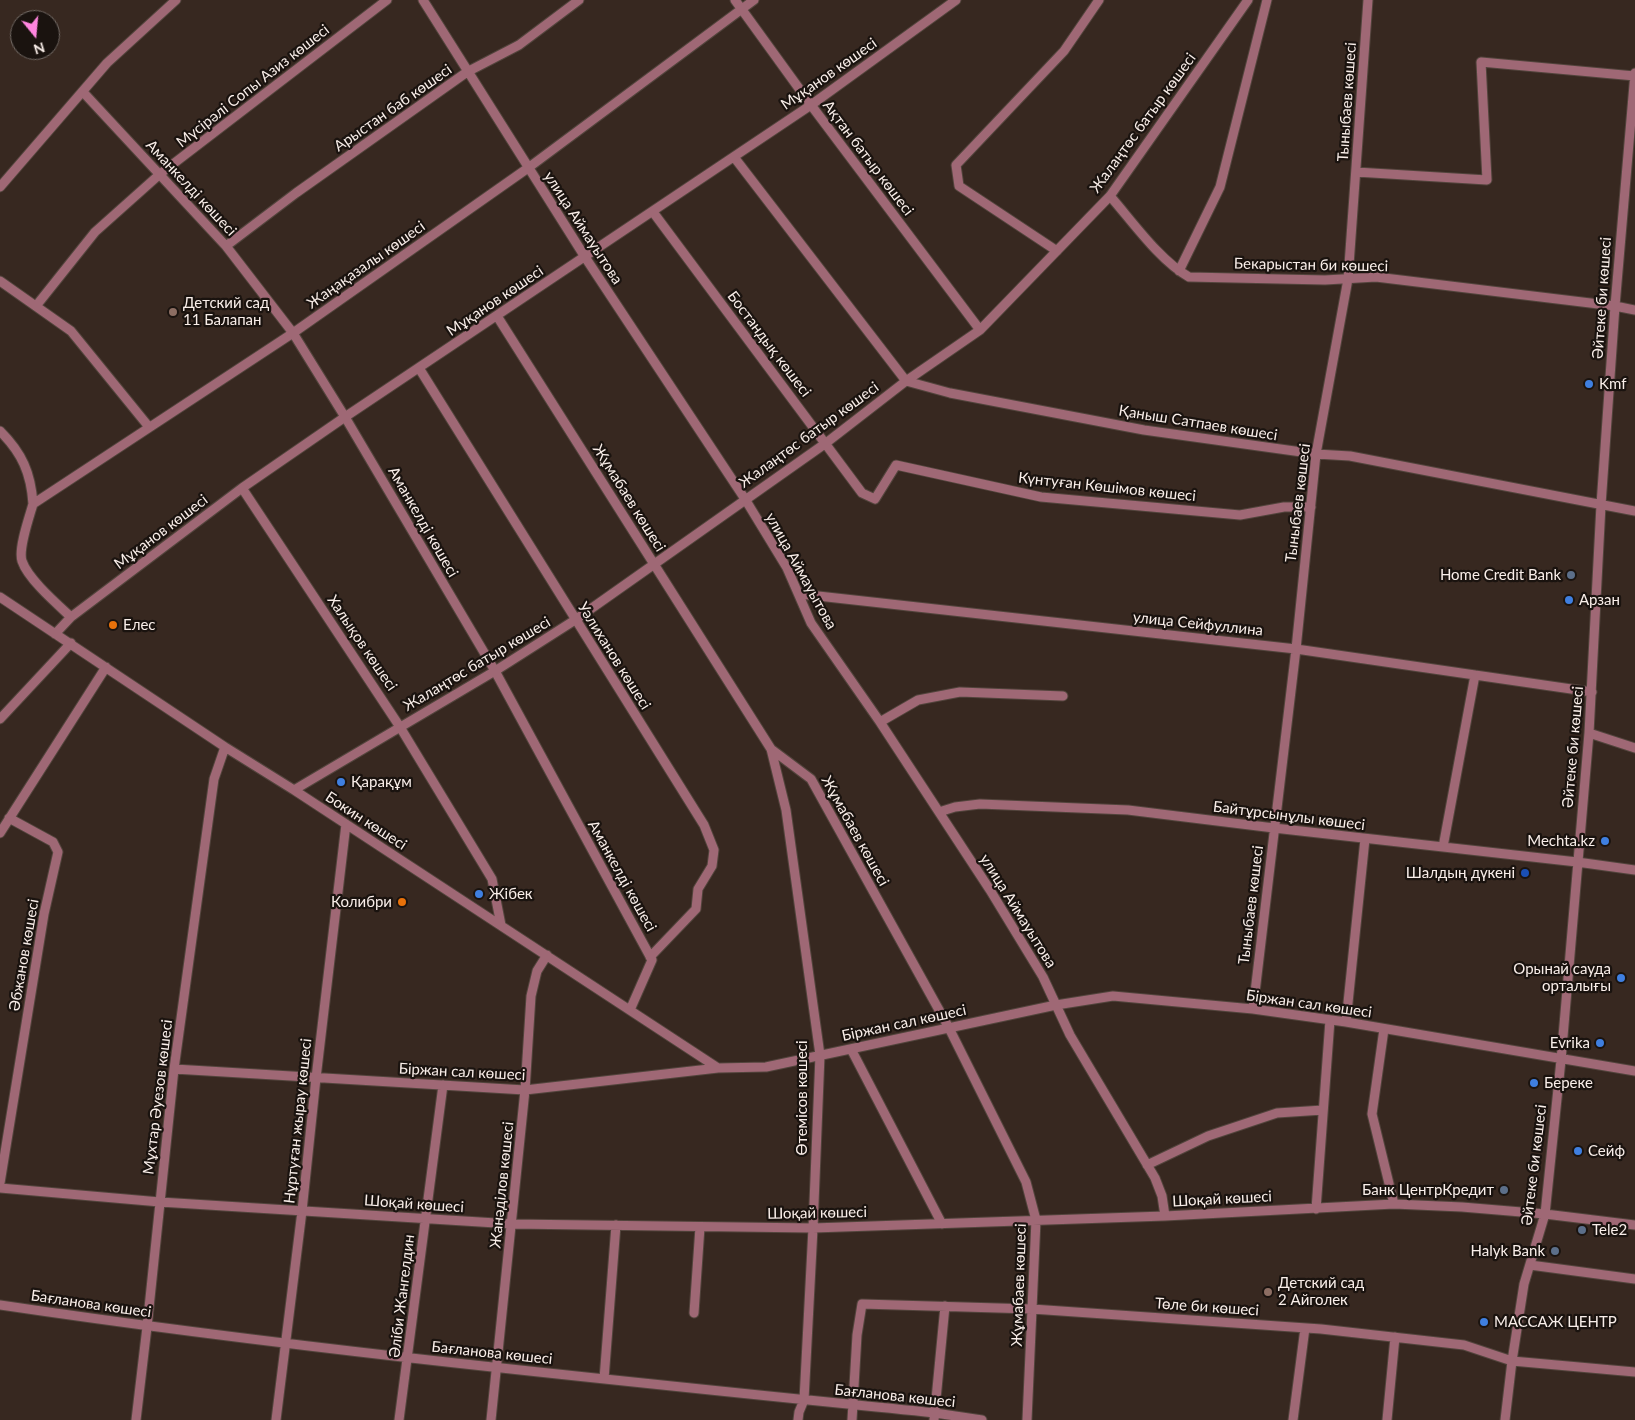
<!DOCTYPE html>
<html>
<head>
<meta charset="utf-8">
<style>
  body { margin:0 }
  #map { position:relative; width:1635px; height:1420px; overflow:hidden; background:#372820; font-family:Lato,sans-serif }
  canvas { display:block }
  .north { position:absolute; left:10px; top:10px; width:50px; height:50px; box-sizing:border-box; background:#1a130f; border:1px solid #736b66; border-radius:50%; rotate:163deg; font-size:14px; font-weight:700; line-height:20px; text-align:center; color:#f9eee9 }
  .north::after { content:''; display:block; margin:auto; width:18px; height:22px; background:#ff85df; clip-path:polygon(50% 0,100% 100%,50% 72%,0 100%) }
</style>
</head>
<body>
<div id="map">
<canvas width="1635" height="1420"></canvas>
<div class="north">N</div>
</div>
<script>
const c = document.querySelector('canvas').getContext('2d');
c.lineJoin = 'round';
function trace(path, color, width, dash) { c.strokeStyle = color; c.lineWidth = width; c.lineCap = dash ? 'butt' : 'round'; c.setLineDash(dash || []); c.stroke(path); }
function write(font, color, halo, rows, align = 'center') {
  c.font = font + ' Lato,sans-serif'; c.lineWidth = 4.5; c.setLineDash([]); c.textBaseline = 'middle'; c.strokeStyle = halo; c.fillStyle = color; for (const [text, x, y, turn = 0] of rows) {
    c.save(); c.translate(x, y); c.rotate((+turn || 0) * Math.PI / 180); c.textAlign = isNaN(turn) ? turn : align; if (halo) c.strokeText(text, 0, 0); c.fillText(text, 0, 0); c.restore();
  }
}
const minor = new Path2D(`
  M 423,0 L 585,257 L 745,499 L 787,568 L 811,623 L 880,722 L 990,890 L 1043,977 L 1070,1035 L 1155,1178 L 1162,1196 L 1165,1216
  M 735,0 L 811,105 L 980,330
  M 83,92 L 226,246 L 293,333 L 345,417 L 495,671 L 652,960 L 630,1010
  M 734,157 L 906,381 L 950,393 L 1144,430 L 1316,454 L 1350,456 L 1635,511
  M 1356,172 L 1487,180 L 1481,62 L 1635,76
  M 0,187 L 107,63 L 176,0
  M 1110,196 C 1132,221 1160,261 1189,277 L 1325,280 L 1376,277 L 1615,306 L 1635,310
  M 653,212 L 862,493 L 875,499 L 896,465 L 1041,497 L 1240,515 L 1284,507 L 1311,507
  M 226,246 L 296,193 L 467,72 L 519,45 L 579,0
  M 1057,251 L 959,186 L 956,165 L 1064,51 L 1099,0
  M 1179,271 L 1220,187 L 1267,0
  M 0,281 L 71,331 L 149,427
  M 36,306 L 95,232 L 160,174 L 387,0
  M 497,316 L 771,749 L 811,779 L 949,1028 L 1026,1182 L 1036,1220 L 1027,1420
  M 419,368 L 704,825 L 714,850 L 712,866 L 698,889 L 696,909 L 650,957
  M 0,431 C 22,453 31,473 33,504
  M 242,488 L 400,727 L 492,879 L 501,925
  M 800,594 L 1296,649 L 1592,692
  M 0,597 L 225,747 L 294,790 L 718,1068
  M 71,617 C 57,604 28,579 22,561 C 18,549 29,518 33,504 L 293,333 L 528,168 L 754,0
  M 55,634 L 71,617 L 242,488 L 345,417 L 811,105 L 956,0
  M 0,719 L 71,643
  M 880,722 L 918,700 L 960,692 L 1063,696
  M 1589,733 L 1635,748
  M 771,749 L 786,810 L 820,1055 L 813,1228 L 804,1400 L 799,1412 L 798,1420
  M 294,790 L 495,671 L 575,620 L 826,443 L 906,381 L 980,330 L 1110,196 L 1248,0
  M 939,812 L 955,807 L 980,804 L 1128,810 L 1274,828 L 1577,862 L 1635,870
  M 0,833 L 106,667
  M 1443,847 L 1475,675
  M 1253,1009 L 1296,649 L 1316,454 L 1348,279 L 1368,0
  M 1346,1022 L 1365,839
  M 1384,1029 L 1372,1114 L 1394,1204
  M 851,1049 L 942,1224
  M 174,1069 L 525,1090 L 718,1068 L 766,1067 L 1056,1005 L 1113,996 L 1253,1009 L 1346,1022 L 1635,1071
  M 1147,1165 L 1208,1136 L 1277,1113 L 1323,1110
  M 0,1183 L 44,914 L 58,852 L 53,842 L 9,818
  M 0,1188 L 160,1202 L 512,1224 L 813,1228 L 1165,1216 L 1394,1204 L 1462,1207 L 1545,1214 L 1635,1225
  M 1316,1209 L 1330,1020
  M 1530,1265 L 1635,1279
  M 0,1305 C 310,1351 623,1381 935,1413 L 982,1420
  M 694,1313 L 700,1227
  M 604,1379 L 616,1225
  M 136,1420 L 147,1327 L 174,1069 L 214,779 L 225,747
  M 276,1420 L 302,1211 L 316,1078 L 346,824
  M 399,1420 L 443,1085
  M 491,1420 L 525,1090 L 531,996 L 537,971 L 547,955
  M 852,1420 L 857,1335 L 862,1304 L 1032,1309 L 1321,1329 L 1464,1345 L 1512,1361 L 1635,1372
  M 934,1420 L 945,1306
  M 1293,1420 L 1305,1328
  M 1387,1420 L 1395,1337
  M 1505,1420 L 1512,1361 L 1524,1284 L 1545,1214 L 1561,1060 L 1589,733 L 1601,505 L 1615,306 L 1635,73`);
trace(minor, '#52443c', 11);
trace(minor, '#9f6875', 9);
for (const [x, y, r, color] of [
  [173,312,5,"#8d6e63"],
  [1589,384,5,"#3f7fe0"],
  [1571,575,5,"#5c6f8a"],
  [1569,600,5,"#3f7fe0"],
  [113,625,5,"#e8710a"],
  [341,782,5,"#3f7fe0"],
  [1605,841,5,"#3f7fe0"],
  [1525,873,5,"#1a4fb4"],
  [479,894,5,"#3f7fe0"],
  [402,902,5,"#e8710a"],
  [1621,978,5,"#3f7fe0"],
  [1600,1043,5,"#3f7fe0"],
  [1534,1083,5,"#3f7fe0"],
  [1578,1151,5,"#3f7fe0"],
  [1504,1190,5,"#5c6f8a"],
  [1582,1230,5,"#5c6f8a"],
  [1555,1251,5,"#5c6f8a"],
  [1268,1292,5,"#8d6e63"],
  [1484,1322,5,"#3f7fe0"]
]) { const dot = new Path2D(); dot.arc(x, y, r, 0, 2 * Math.PI); c.fillStyle = color; c.fill(dot); trace(dot, '#1a130f', 2); }
write('15px', '#f9eee9', '#1a130f', [
  ["Мұқанов көшесі",829,74,-35],
  ["Мүсірәлі Сопы Азиз көшесі",253,86,-38],
  ["Тыныбаев көшесі",1347,102,-86],
  ["Арыстан баб көшесі",393,108,-35],
  ["Жалаңтөс батыр көшесі",1143,123,-54],
  ["Ақтан батыр көшесі",868,158,53],
  ["Аманкелді көшесі",191,188,47],
  ["улица Аймауытова",583,228,57],
  ["Жаңақазалы көшесі",366,265,-35],
  ["Бекарыстан би көшесі",1311,265,1],
  ["Әйтеке би көшесі",1602,298,-86],
  ["Мұқанов көшесі",495,301,-34],
  ["Бостандық көшесі",769,344,53],
  ["Қаныш Сатпаев көшесі",1198,423,9],
  ["Жалаңтөс батыр көшесі",809,435,-36],
  ["Күнтуған Көшімов көшесі",1107,487,6],
  ["Жұмабаев көшесі",629,498,58],
  ["Тыныбаев көшесі",1298,503,-83],
  ["Аманкелді көшесі",423,522,60],
  ["Мұқанов көшесі",161,532,-37],
  ["улица Аймауытова",801,571,61],
  ["улица Сейфуллина",1198,624,6],
  ["Халықов көшесі",362,643,56],
  ["Уәлиханов көшесі",614,656,58],
  ["Жалаңтөс батыр көшесі",477,664,-31],
  ["Әйтеке би көшесі",1573,747,-85],
  ["Байтұрсынұлы көшесі",1289,816,7],
  ["Бокин көшесі",366,821,33],
  ["Жұмабаев көшесі",855,831,61],
  ["Аманкелді көшесі",622,876,61],
  ["Тыныбаев көшесі",1251,905,-83],
  ["улица Аймауытова",1018,911,58],
  ["Әбжанов көшесі",24,955,-80],
  ["Біржан сал көшесі",1309,1004,8],
  ["Біржан сал көшесі",904,1023,-12],
  ["Біржан сал көшесі",462,1072,3],
  ["Мұхтар Әуезов көшесі",158,1097,-83],
  ["Өтемісов көшесі",802,1098,-90],
  ["Нұртуған жырау көшесі",298,1121,-84],
  ["Әйтеке би көшесі",1534,1165,-83],
  ["Жанәділов көшесі",502,1185,-84],
  ["Шоқай көшесі",1222,1199,-3],
  ["Шоқай көшесі",414,1204,4],
  ["Шоқай көшесі",817,1213,-1],
  ["Жұмабаев көшесі",1019,1285,-88],
  ["Әліби Жангелдин",402,1296,-83],
  ["Бағланова көшесі",91,1304,8],
  ["Төле би көшесі",1207,1307,4],
  ["Бағланова көшесі",492,1353,6],
  ["Бағланова көшесі",895,1396,6]
]);
write('15px', '#f9eee9', '#1a130f', [
  ["Детский сад",183,303],
  ["11 Балапан",183,320],
  ["Kmf",1599,384],
  ["Home Credit Bank",1561,575,"right"],
  ["Арзан",1579,600],
  ["Елес",123,625],
  ["Қарақұм",351,782],
  ["Mechta.kz",1595,841,"right"],
  ["Шалдың дүкені",1515,873,"right"],
  ["Жібек",489,894],
  ["Колибри",392,902,"right"],
  ["Орынай сауда",1611,969,"right"],
  ["орталығы",1611,986,"right"],
  ["Evrika",1590,1043,"right"],
  ["Береке",1544,1083],
  ["Сейф",1588,1151],
  ["Банк ЦентрКредит",1494,1190,"right"],
  ["Tele2",1592,1230],
  ["Halyk Bank",1545,1251,"right"],
  ["Детский сад",1278,1283],
  ["2 Айголек",1278,1300],
  ["МАССАЖ ЦЕНТР",1494,1322]
], 'left');
</script>
</body>
</html>
